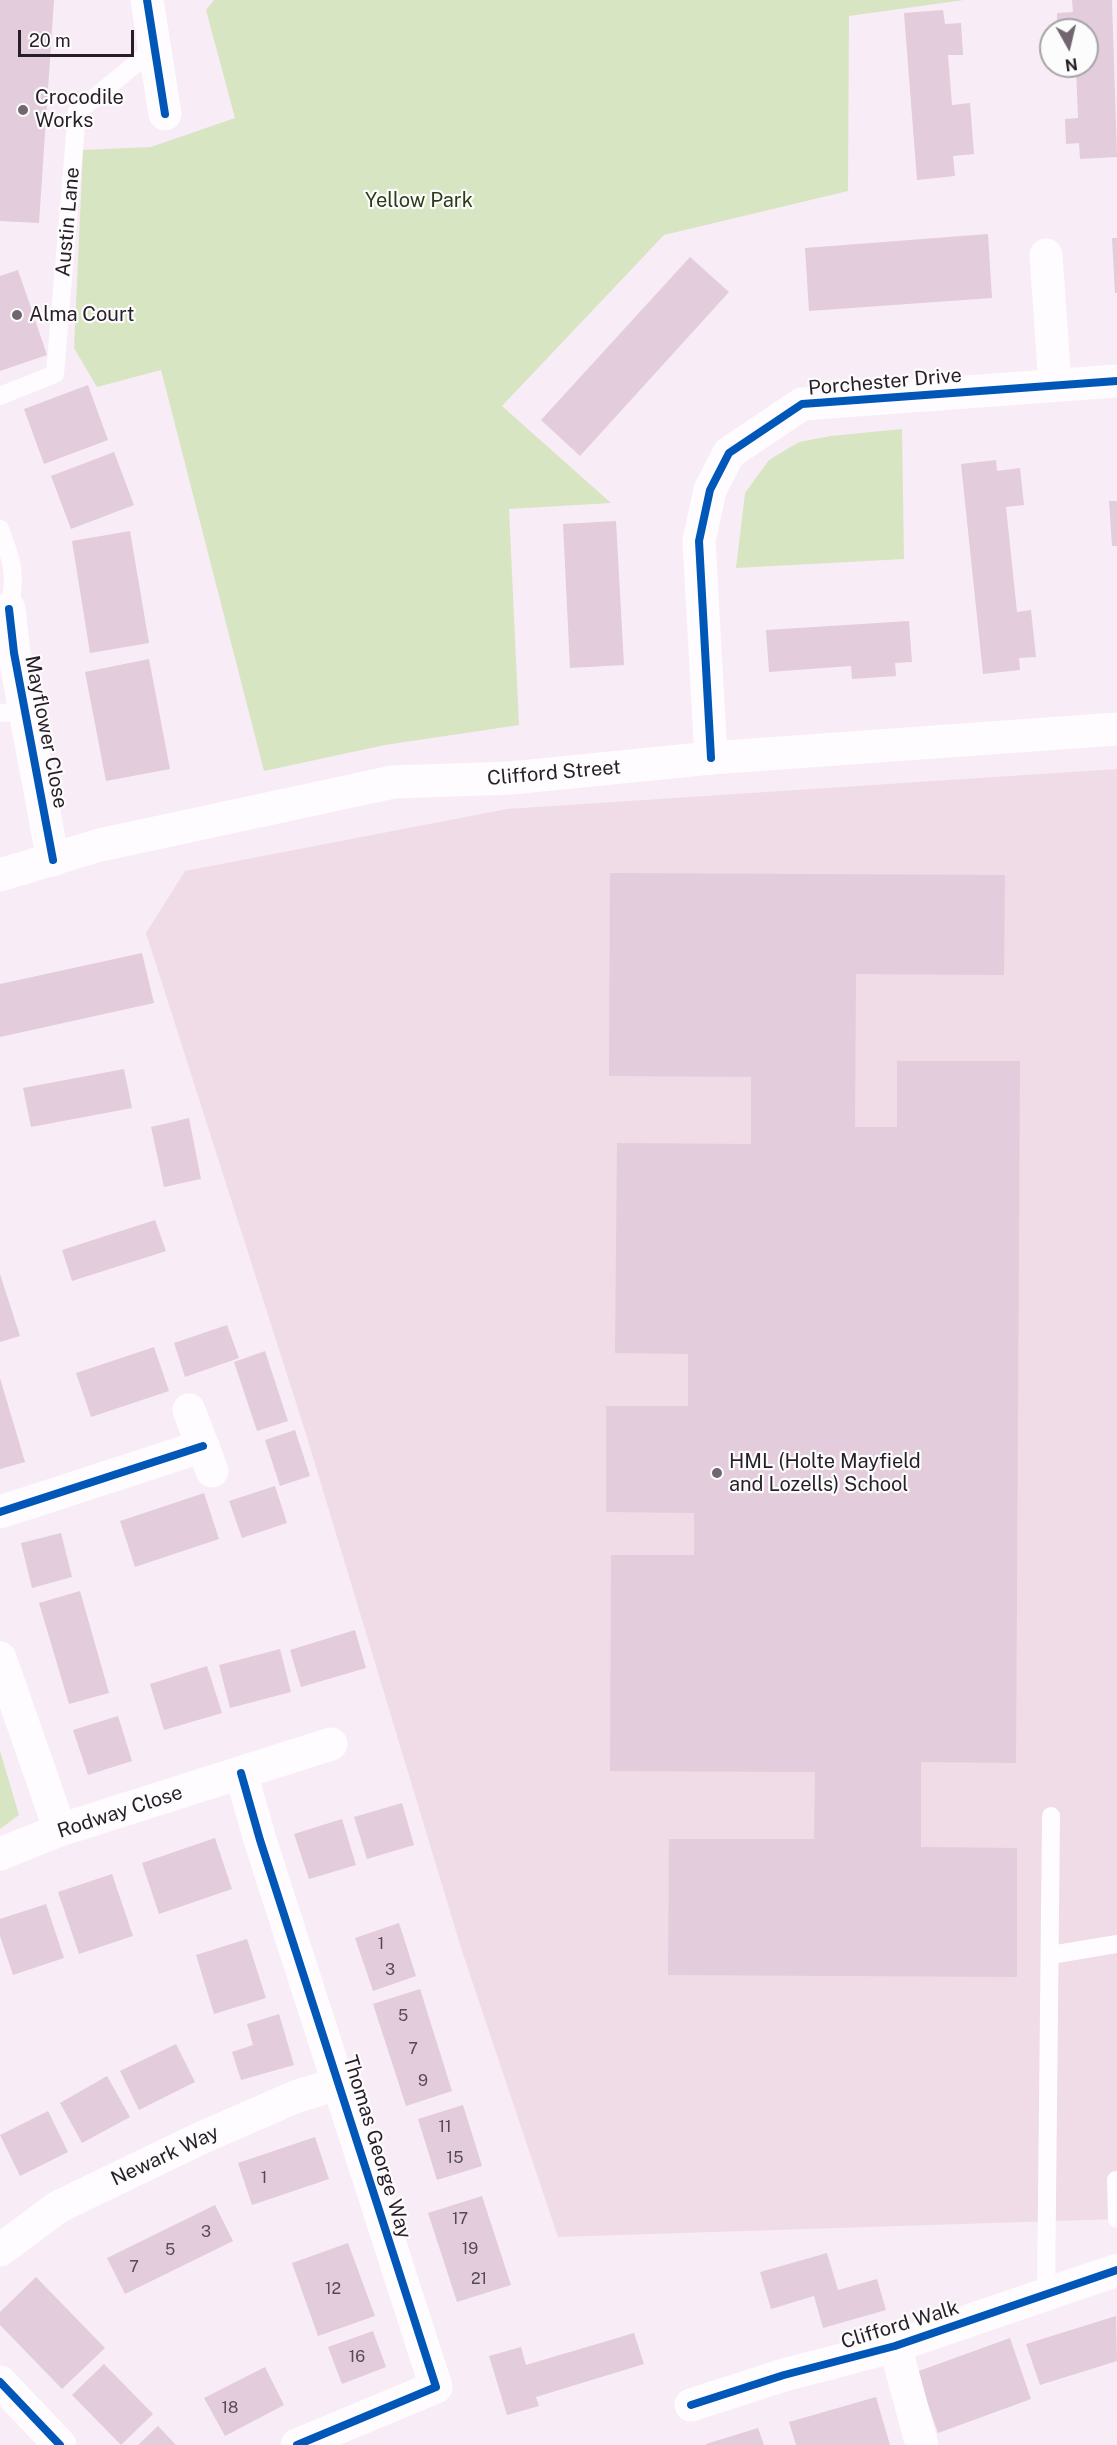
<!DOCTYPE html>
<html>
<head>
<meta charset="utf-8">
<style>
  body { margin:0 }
  #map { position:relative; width:1117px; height:2445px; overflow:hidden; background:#f8ecf7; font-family:"Public Sans",sans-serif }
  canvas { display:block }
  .north { position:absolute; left:1039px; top:18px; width:60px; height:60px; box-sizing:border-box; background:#fcfcfc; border:2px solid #a7a3a7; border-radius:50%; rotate:172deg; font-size:16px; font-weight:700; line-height:24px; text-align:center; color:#281e27 }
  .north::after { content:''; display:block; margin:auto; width:21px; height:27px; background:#716670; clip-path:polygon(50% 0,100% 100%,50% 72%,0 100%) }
  .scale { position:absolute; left:18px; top:30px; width:116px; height:27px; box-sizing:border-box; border:3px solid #281e27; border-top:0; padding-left:8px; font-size:18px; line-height:21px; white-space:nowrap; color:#281e27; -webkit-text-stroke:4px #fcfcfc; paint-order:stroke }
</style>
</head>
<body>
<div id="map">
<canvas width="1117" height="2445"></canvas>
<div class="north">N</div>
<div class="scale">20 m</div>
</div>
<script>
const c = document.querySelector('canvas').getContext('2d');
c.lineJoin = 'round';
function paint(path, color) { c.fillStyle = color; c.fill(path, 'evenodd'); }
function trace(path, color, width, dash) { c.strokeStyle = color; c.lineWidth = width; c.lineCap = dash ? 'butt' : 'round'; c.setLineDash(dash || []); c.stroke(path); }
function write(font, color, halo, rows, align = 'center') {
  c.font = font + ' "Public Sans",sans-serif'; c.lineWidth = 4.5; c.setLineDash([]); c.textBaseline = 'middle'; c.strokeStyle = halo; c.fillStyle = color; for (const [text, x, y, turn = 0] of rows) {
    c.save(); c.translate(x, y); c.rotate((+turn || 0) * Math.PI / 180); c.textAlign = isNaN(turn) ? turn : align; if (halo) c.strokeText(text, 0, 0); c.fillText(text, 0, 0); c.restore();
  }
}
paint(new Path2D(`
  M 1117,769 L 1117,2219 L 558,2237 L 462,1951 L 306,1434 L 146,933 L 185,871 L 507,809 Z`), '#efdce6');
paint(new Path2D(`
  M 214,0 L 964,0 L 849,16 L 848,191 L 664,235 L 502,406 L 611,503 L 509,509 L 519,725 L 385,745 L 264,771 L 161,370 L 97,387 L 74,348 L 83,150 L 151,147 L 235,118 L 206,10 Z
  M 902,429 L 904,559 L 736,568 L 745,493 L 769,460 L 799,442 L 831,436 Z
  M 0,1751 L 19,1815 L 0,1829 Z`), '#d8e5c3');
paint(new Path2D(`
  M 0,0 L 54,0 L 39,223 L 0,221 Z
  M 1072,0 L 1112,0 L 1117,157 L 1080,159 L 1079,143 L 1066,144 L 1065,119 L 1078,118 L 1076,68 L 1059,70 L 1059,66 L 1087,66 L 1087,30 L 1057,30 L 1057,13 L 1073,12 Z
  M 943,10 L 945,24 L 961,23 L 963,55 L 948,55 L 952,105 L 970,103 L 974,154 L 953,156 L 955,176 L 917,180 L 904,13 Z
  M 988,234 L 992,298 L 809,311 L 805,248 Z
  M 1112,238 L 1117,238 L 1117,293 L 1115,293 Z
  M 690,257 L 729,292 L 580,456 L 541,420 Z
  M 18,270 L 47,355 L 0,371 L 0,276 Z
  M 88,385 L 108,440 L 44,464 L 24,409 Z
  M 114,452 L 134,505 L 71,529 L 51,476 Z
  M 996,460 L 997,471 L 1020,468 L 1024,505 L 1006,507 L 1017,612 L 1031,610 L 1036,657 L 1019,658 L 1020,670 L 983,674 L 961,464 Z
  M 1109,501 L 1117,501 L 1117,546 L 1112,546 Z
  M 616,521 L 624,665 L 570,668 L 563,524 Z
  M 130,531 L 149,643 L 90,653 L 72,541 Z
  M 909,621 L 912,662 L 895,663 L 896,676 L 852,679 L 851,666 L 769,672 L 766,630 Z
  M 149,659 L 170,769 L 106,781 L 85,672 Z
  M 610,873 L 1005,875 L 1004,975 L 856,974 L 855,1127 L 897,1127 L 897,1061 L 1020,1061 L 1016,1763 L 921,1762 L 921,1847 L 1017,1848 L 1017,1977 L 668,1975 L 669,1839 L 814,1839 L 815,1772 L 610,1771 L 611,1555 L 694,1555 L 694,1513 L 606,1512 L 606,1406 L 688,1406 L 688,1354 L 615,1353 L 617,1143 L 751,1144 L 751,1077 L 609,1076 Z
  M 142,953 L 154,1003 L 0,1037 L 0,984 Z
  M 124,1069 L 132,1108 L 31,1127 L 23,1088 Z
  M 189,1118 L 201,1179 L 164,1187 L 151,1127 Z
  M 155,1220 L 166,1251 L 72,1281 L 62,1250 Z
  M 0,1274 L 20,1336 L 0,1342 Z
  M 227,1325 L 239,1358 L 185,1377 L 174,1343 Z
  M 154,1347 L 169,1391 L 91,1417 L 76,1373 Z
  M 265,1351 L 288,1421 L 257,1431 L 234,1362 Z
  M 0,1378 L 25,1462 L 0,1469 Z
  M 295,1430 L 310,1476 L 280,1486 L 265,1440 Z
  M 275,1486 L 287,1523 L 242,1538 L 229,1501 Z
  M 204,1493 L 219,1539 L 135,1567 L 120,1521 Z
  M 61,1533 L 72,1577 L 32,1588 L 21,1543 Z
  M 80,1591 L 109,1693 L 69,1704 L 39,1603 Z
  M 355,1630 L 366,1668 L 301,1687 L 290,1650 Z
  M 280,1649 L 291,1692 L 230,1708 L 219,1665 Z
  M 207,1666 L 222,1713 L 164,1730 L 150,1684 Z
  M 118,1716 L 132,1761 L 88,1775 L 73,1730 Z
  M 402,1803 L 414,1845 L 367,1859 L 354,1817 Z
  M 342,1819 L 356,1865 L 309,1879 L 294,1834 Z
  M 215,1838 L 232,1889 L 159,1914 L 142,1863 Z
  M 112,1874 L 133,1936 L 79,1954 L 58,1892 Z
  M 46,1904 L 64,1958 L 13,1975 L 0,1936 L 0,1919 Z
  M 399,1923 L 416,1976 L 373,1991 L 355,1938 Z
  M 247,1939 L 266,1998 L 214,2014 L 196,1955 Z
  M 420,1989 L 452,2091 L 406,2106 L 373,2004 Z
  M 279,2014 L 294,2065 L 241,2080 L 232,2052 L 253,2045 L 247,2024 Z
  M 176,2044 L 195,2082 L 139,2110 L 120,2071 Z
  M 107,2076 L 130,2117 L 82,2143 L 60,2103 Z
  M 463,2105 L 482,2166 L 437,2180 L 418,2119 Z
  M 48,2111 L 68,2152 L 20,2176 L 0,2135 Z
  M 315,2137 L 329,2179 L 252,2205 L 238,2163 Z
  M 482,2196 L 511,2285 L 457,2302 L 428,2213 Z
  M 215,2205 L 233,2241 L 125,2294 L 107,2258 Z
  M 348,2243 L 375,2316 L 318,2336 L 292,2263 Z
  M 827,2253 L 838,2290 L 877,2279 L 886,2310 L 823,2328 L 814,2296 L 771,2309 L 760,2272 Z
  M 36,2277 L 105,2348 L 62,2389 L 0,2325 L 0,2312 Z
  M 1116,2316 L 1117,2361 L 1040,2385 L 1026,2344 Z
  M 373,2331 L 386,2367 L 342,2384 L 328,2347 Z
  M 634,2333 L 644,2364 L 536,2397 L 539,2406 L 507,2415 L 489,2356 L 521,2347 L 526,2365 Z
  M 1010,2338 L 1031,2399 L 938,2433 L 916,2372 Z
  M 104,2364 L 153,2414 L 121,2445 L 72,2395 Z
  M 265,2367 L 284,2405 L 225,2436 L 204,2398 Z
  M 876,2397 L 890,2445 L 796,2445 L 789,2422 Z
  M 158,2426 L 176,2445 L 138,2445 Z
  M 758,2428 L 764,2445 L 706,2445 L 706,2444 Z`), '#e3ccdc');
trace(new Path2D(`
  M 0,396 L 55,374 L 77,112 L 155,48
  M 0,529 C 12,560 17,575 9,609
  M 0,713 L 25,711
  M 1051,1955 L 1117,1944
  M 1116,2180 L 1117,2219
  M 1046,2296 L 1051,1816`), '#fefcfe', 18);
trace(new Path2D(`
  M 147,0 L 165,114
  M 1046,255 L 1055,385
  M 9,609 L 14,653 L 53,860
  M 711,758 L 699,541 L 710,490 L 729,453 L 802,404 L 1117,381
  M 189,1410 L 212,1471
  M 0,1512 L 203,1446
  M 0,1658 L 60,1830
  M 241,1773 L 260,1840 L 436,2387 L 297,2445
  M 0,1854 L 60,1830 L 331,1744
  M 0,2250 L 58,2207 L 201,2138 L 295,2097 L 340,2083
  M 895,2346 L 922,2445
  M 0,2382 L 60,2445
  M 691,2405 L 784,2375 L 895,2346 L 1117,2270`), '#fefcfe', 33);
trace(new Path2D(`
  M 0,875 L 100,845 L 393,782 L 511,778 L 711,758 L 1117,729`), '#fefcfe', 33);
trace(new Path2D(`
  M 147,0 L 165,114
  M 9,609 L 14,653 L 53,860
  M 711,758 L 699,541 L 710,490 L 729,453 L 802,404 L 1117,381
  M 0,1512 L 203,1446
  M 241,1773 L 260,1840 L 436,2387 L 297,2445
  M 0,2382 L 60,2445
  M 691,2405 L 784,2375 L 895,2346 L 1117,2270`), '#0057b8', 8);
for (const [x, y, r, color] of [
  [23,110,6,"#716670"],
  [17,315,6,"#716670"],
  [717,1473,6,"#716670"]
]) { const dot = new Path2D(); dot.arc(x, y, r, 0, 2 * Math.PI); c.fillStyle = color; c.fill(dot); trace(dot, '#fcfcfc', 2); }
write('16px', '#574a54', null, [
  ["1",381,1944],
  ["3",390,1970],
  ["5",403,2016],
  ["7",413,2049],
  ["9",423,2081],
  ["11",445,2127],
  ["15",455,2158],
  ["1",264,2178],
  ["17",460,2219],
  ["3",206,2232],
  ["19",470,2249],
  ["5",170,2250],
  ["7",134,2267],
  ["21",479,2279],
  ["12",333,2289],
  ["16",357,2357],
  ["18",230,2408]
]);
write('20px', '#281e27', '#fcfcfc', [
  ["Crocodile",35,98],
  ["Works",35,121],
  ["Alma Court",29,315],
  ["HML (Holte Mayfield",729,1462],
  ["and Lozells) School",729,1485]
], 'left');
write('20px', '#2b3c16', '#fcfcfc', [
  ["Yellow Park",419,201]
]);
write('20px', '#281e27', '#fcfcfc', [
  ["Austin Lane",68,222,-85],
  ["Porchester Drive",885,382,-5],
  ["Mayflower Close",46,732,79],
  ["Clifford Street",554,773,-5],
  ["Rodway Close",120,1812,-18],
  ["Thomas George Way",377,2147,73],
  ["Newark Way",165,2156,-25],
  ["Clifford Walk",900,2325,-17]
]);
</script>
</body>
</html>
